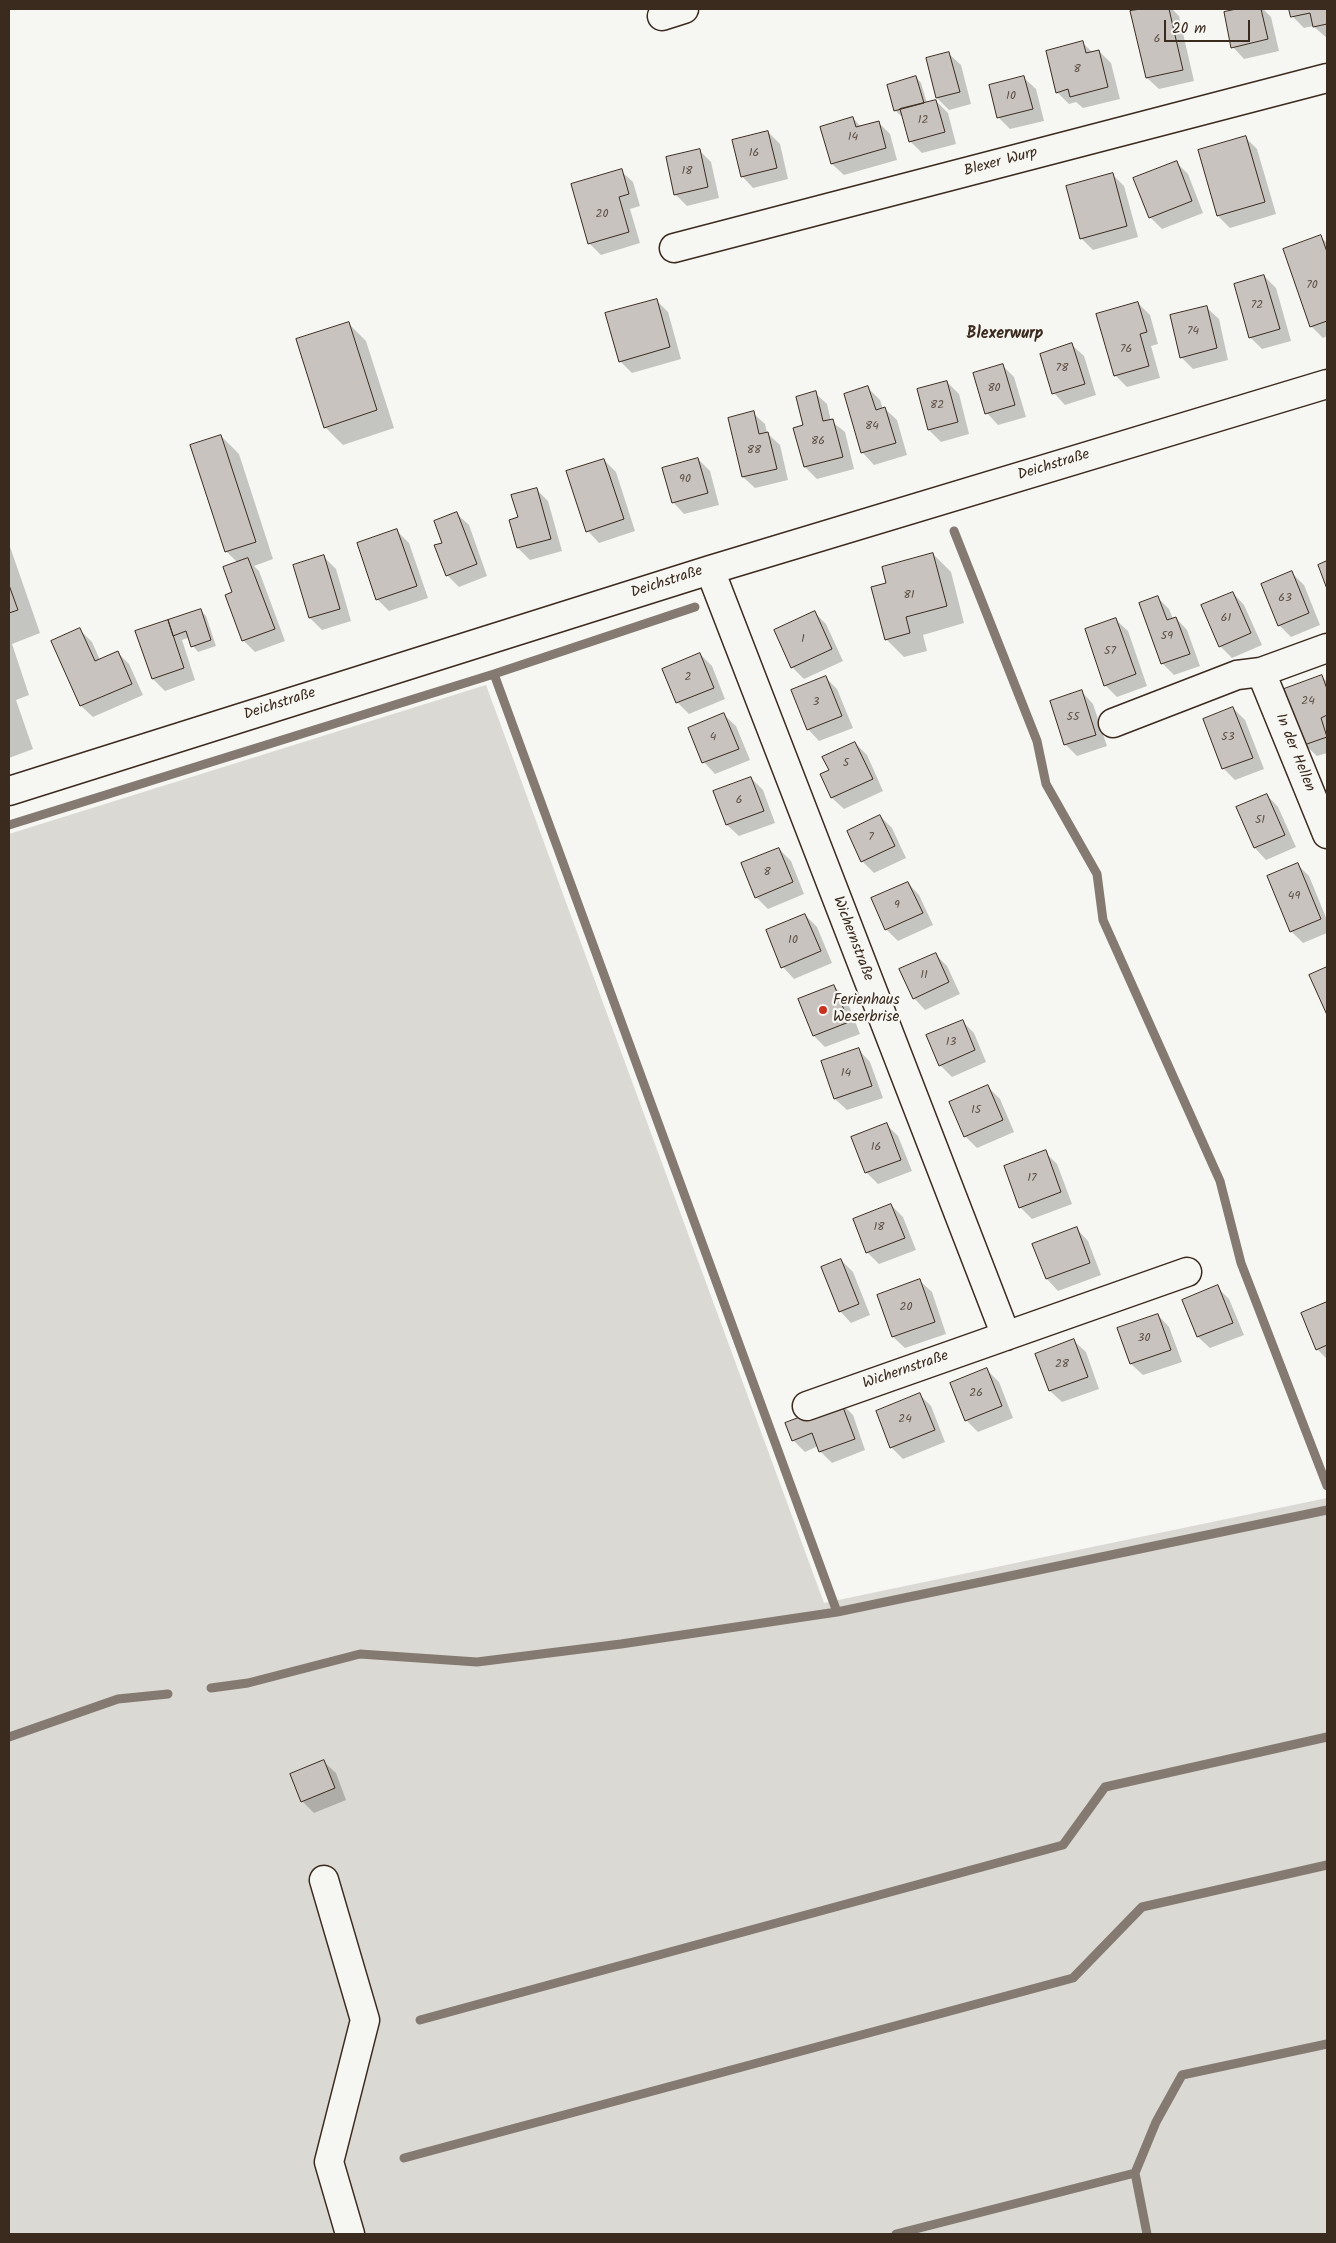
<!DOCTYPE html>
<html>
<head>
<meta charset="utf-8">
<style>
  body { margin:0 }
  #map { position:relative; width:1336px; height:2243px; overflow:hidden; background:#f6f6f2; font-family:Kalam,sans-serif }
  canvas { display:block }
  .frame { position:absolute; inset:0; border:10px solid #3b2a1e; pointer-events:none }
  .scale { position:absolute; left:1164px; top:20px; width:86px; height:22px; box-sizing:border-box; border:2px solid #3b2a1e; border-top:0; padding-left:6px; font-size:15px; line-height:18px; white-space:nowrap; color:#3b2a1e; -webkit-text-stroke:4px #f6f6f2; paint-order:stroke }
</style>
</head>
<body>
<div id="map">
<canvas width="1336" height="2243"></canvas>
<div class="frame"></div>
<div class="scale">20 m</div>
</div>
<script>
const c = document.querySelector('canvas').getContext('2d');
c.lineJoin = 'round';
function paint(path, color) { c.fillStyle = color; c.fill(path, 'evenodd'); }
function trace(path, color, width, dash) { c.strokeStyle = color; c.lineWidth = width; c.lineCap = dash ? 'butt' : 'round'; c.setLineDash(dash || []); c.stroke(path); }
function write(font, color, halo, rows, align = 'center') {
  c.font = font + ' Kalam,sans-serif'; c.lineWidth = 4.5; c.setLineDash([]); c.textBaseline = 'middle'; c.strokeStyle = halo; c.fillStyle = color; for (const [text, x, y, turn = 0] of rows) {
    c.save(); c.translate(x, y); c.rotate((+turn || 0) * Math.PI / 180); c.textAlign = isNaN(turn) ? turn : align; if (halo) c.strokeText(text, 0, 0); c.fillText(text, 0, 0); c.restore();
  }
}
paint(new Path2D(`
  M 486,685 L 824,1603 L 1327,1498 L 1327,2234 L 9,2234 L 9,834 Z`), '#dad9d3');
paint(new Path2D(`
  M 1146,9 L 1172,9 L 1179,16 L 1194,81 L 1159,89 L 1147,78 L 1132,12 Z
  M 1242,9 L 1263,9 L 1271,17 L 1279,51 L 1244,59 L 1233,47 L 1225,13 Z
  M 1290,9 L 1327,9 L 1327,38 L 1313,26 L 1304,28 L 1292,16 Z
  M 1083,43 L 1093,53 L 1099,51 L 1111,63 L 1120,99 L 1083,108 L 1076,102 L 1069,104 L 1057,92 Z
  M 949,54 L 961,65 L 971,104 L 949,110 L 937,98 L 927,59 Z
  M 916,77 L 921,83 L 927,103 L 936,101 L 948,113 L 956,144 L 922,153 L 910,141 L 903,115 L 901,116 L 895,110 Z
  M 1024,78 L 1036,89 L 1044,121 L 1010,129 L 998,117 Z
  M 853,118 L 861,127 L 878,122 L 890,134 L 897,160 L 844,175 L 832,164 Z
  M 768,132 L 780,144 L 788,179 L 753,188 L 742,176 Z
  M 1245,137 L 1257,149 L 1276,214 L 1230,228 L 1218,216 L 1199,150 Z
  M 699,150 L 711,162 L 719,198 L 687,206 L 675,194 Z
  M 1176,162 L 1188,174 L 1203,213 L 1162,229 L 1150,217 Z
  M 621,171 L 633,182 L 640,206 L 630,209 L 640,243 L 601,255 L 589,243 Z
  M 1112,174 L 1124,186 L 1138,237 L 1093,250 L 1081,238 Z
  M 1321,237 L 1327,243 L 1327,336 L 1323,338 L 1311,326 Z
  M 1264,276 L 1276,288 L 1291,341 L 1262,349 L 1250,337 Z
  M 656,300 L 668,312 L 681,359 L 632,373 L 620,361 Z
  M 1138,303 L 1150,315 L 1158,344 L 1151,346 L 1160,378 L 1127,387 L 1115,375 Z
  M 1207,308 L 1219,319 L 1228,360 L 1193,369 L 1181,357 Z
  M 348,323 L 366,341 L 394,428 L 343,445 L 325,427 Z
  M 1072,345 L 1084,356 L 1096,395 L 1065,405 L 1054,393 Z
  M 1003,366 L 1014,377 L 1026,417 L 998,425 L 987,413 Z
  M 947,382 L 959,394 L 969,434 L 941,442 L 929,430 L 918,390 Z
  M 868,388 L 880,400 L 883,409 L 885,409 L 897,420 L 907,455 L 874,465 L 863,453 L 845,395 Z
  M 815,393 L 827,404 L 831,421 L 845,432 L 854,469 L 817,479 L 805,467 L 795,429 L 805,426 Z
  M 753,413 L 765,424 L 767,433 L 780,445 L 788,480 L 755,488 L 743,477 Z
  M 221,436 L 239,454 L 273,559 L 254,566 L 259,571 L 285,641 L 255,652 L 243,640 L 226,595 L 234,592 L 238,563 L 226,551 Z
  M 698,459 L 710,471 L 719,505 L 684,514 L 673,502 Z
  M 604,460 L 616,472 L 635,531 L 599,543 L 588,531 Z
  M 536,489 L 548,501 L 562,551 L 530,560 L 518,548 L 511,520 L 519,518 Z
  M 457,514 L 469,525 L 487,576 L 459,587 L 447,575 L 444,543 Z
  M 397,531 L 409,543 L 428,598 L 389,611 L 377,599 Z
  M 9,544 L 40,633 L 12,644 L 29,695 L 16,700 L 33,749 L 9,758 Z
  M 933,554 L 951,572 L 964,623 L 923,635 L 927,651 L 904,657 L 886,639 L 888,584 Z
  M 324,557 L 336,569 L 351,621 L 322,630 L 310,618 L 294,566 Z
  M 1292,573 L 1304,585 L 1320,625 L 1291,637 L 1279,625 Z
  M 1233,593 L 1244,605 L 1262,645 L 1232,658 L 1220,646 Z
  M 1157,597 L 1169,609 L 1173,619 L 1176,618 L 1187,630 L 1200,666 L 1174,675 L 1162,663 Z
  M 200,610 L 206,616 L 216,646 L 198,652 L 193,646 L 190,637 L 182,640 L 195,680 L 165,691 L 153,679 L 137,632 Z
  M 815,613 L 826,624 L 843,661 L 804,679 L 792,667 Z
  M 1116,620 L 1128,631 L 1147,686 L 1117,697 L 1105,685 Z
  M 80,630 L 92,642 L 100,660 L 118,653 L 129,664 L 143,695 L 93,717 L 81,706 L 53,642 Z
  M 700,654 L 712,666 L 725,699 L 689,714 L 678,703 L 664,669 Z
  M 1322,676 L 1327,682 L 1327,753 L 1317,756 L 1305,745 Z
  M 825,677 L 837,689 L 853,728 L 819,741 L 808,729 Z
  M 1082,692 L 1093,704 L 1107,746 L 1077,756 L 1065,744 Z
  M 1233,708 L 1245,720 L 1264,769 L 1235,780 L 1224,769 L 1205,719 Z
  M 724,715 L 736,726 L 750,760 L 715,774 L 704,762 L 690,728 Z
  M 855,743 L 867,755 L 883,791 L 844,809 L 832,798 L 822,775 L 830,771 Z
  M 751,778 L 763,790 L 775,823 L 739,836 L 727,825 L 715,792 Z
  M 1267,795 L 1278,807 L 1296,847 L 1266,860 L 1255,848 L 1237,808 Z
  M 880,816 L 892,828 L 906,858 L 874,873 L 862,861 Z
  M 779,849 L 791,861 L 804,894 L 768,909 L 756,897 Z
  M 1297,864 L 1309,876 L 1327,920 L 1327,933 L 1303,943 L 1291,931 Z
  M 908,883 L 919,895 L 933,925 L 898,941 L 886,929 L 873,899 Z
  M 805,915 L 817,927 L 832,963 L 794,979 L 783,967 Z
  M 935,954 L 947,966 L 960,994 L 925,1010 L 914,998 Z
  M 834,986 L 846,998 L 860,1034 L 825,1047 L 814,1036 Z
  M 962,1021 L 974,1033 L 986,1062 L 952,1077 L 940,1065 Z
  M 859,1050 L 870,1062 L 883,1098 L 847,1110 L 835,1099 Z
  M 988,1087 L 1000,1099 L 1014,1132 L 977,1148 L 965,1136 Z
  M 886,1124 L 898,1136 L 912,1171 L 878,1184 L 866,1172 Z
  M 1045,1152 L 1057,1164 L 1072,1204 L 1032,1219 L 1020,1207 Z
  M 891,1205 L 903,1217 L 916,1250 L 879,1264 L 867,1252 Z
  M 1077,1229 L 1088,1241 L 1101,1275 L 1058,1291 L 1047,1279 L 1034,1245 Z
  M 841,1260 L 853,1272 L 870,1315 L 851,1323 L 840,1311 Z
  M 920,1281 L 932,1292 L 946,1334 L 905,1348 L 893,1337 L 879,1295 Z
  M 1217,1287 L 1229,1299 L 1244,1335 L 1210,1348 L 1198,1337 L 1184,1300 Z
  M 1327,1303 L 1327,1359 L 1317,1349 L 1303,1314 Z
  M 1158,1315 L 1169,1327 L 1182,1362 L 1143,1375 L 1131,1364 L 1119,1328 Z
  M 1074,1341 L 1086,1352 L 1099,1389 L 1062,1402 L 1050,1391 L 1037,1354 Z
  M 987,1370 L 999,1382 L 1013,1418 L 978,1432 L 966,1420 Z
  M 920,1395 L 931,1406 L 945,1442 L 903,1459 L 891,1447 Z
  M 841,1403 L 853,1415 L 865,1450 L 832,1463 L 820,1451 L 818,1446 L 805,1452 L 793,1440 Z
  M 324,1762 L 336,1773 L 346,1800 L 314,1813 L 302,1801 Z`), '#0003');
trace(new Path2D(`
  M 954,531 L 1037,741 L 1046,784 L 1097,874 L 1103,920 L 1220,1181 L 1241,1263 L 1327,1486
  M 494,674 L 695,607
  M 9,825 L 494,674 L 837,1612
  M 211,1688 L 248,1683 L 360,1654 L 477,1662 L 621,1644 L 837,1612 L 1327,1510
  M 9,1737 L 118,1699 L 168,1694
  M 420,2020 L 1063,1845 L 1105,1787 L 1327,1737
  M 404,2158 L 1073,1978 L 1142,1907 L 1327,1865
  M 1135,2173 L 1147,2234
  M 896,2234 L 1135,2173 L 1156,2122 L 1182,2075 L 1327,2044`), '#857a71', 9);
const building = new Path2D(`
  M 1141,9 L 1169,9 L 1183,70 L 1146,78 L 1130,11 Z
  M 1237,9 L 1261,9 L 1268,39 L 1231,48 L 1224,12 Z
  M 1289,9 L 1327,9 L 1327,24 L 1313,27 L 1310,13 L 1291,17 Z
  M 1083,41 L 1086,53 L 1099,50 L 1108,87 L 1070,97 L 1068,89 L 1056,93 L 1046,51 Z
  M 949,52 L 960,92 L 936,98 L 926,58 Z
  M 916,76 L 924,103 L 894,111 L 887,85 Z
  M 1024,76 L 1033,109 L 997,118 L 989,85 Z
  M 936,100 L 945,132 L 909,142 L 900,109 Z
  M 853,117 L 856,127 L 879,121 L 886,148 L 831,164 L 820,127 Z
  M 768,131 L 777,168 L 741,177 L 732,140 Z
  M 1246,136 L 1265,202 L 1217,216 L 1198,150 Z
  M 700,149 L 708,187 L 674,195 L 666,157 Z
  M 1177,161 L 1192,201 L 1149,218 L 1133,178 Z
  M 622,169 L 629,194 L 619,197 L 629,232 L 588,244 L 571,184 Z
  M 1113,173 L 1127,226 L 1080,239 L 1066,186 Z
  M 1321,235 L 1327,252 L 1327,321 L 1310,327 L 1283,249 Z
  M 1264,275 L 1280,329 L 1249,338 L 1234,284 Z
  M 657,299 L 670,347 L 619,362 L 605,313 Z
  M 1138,302 L 1147,332 L 1140,334 L 1149,366 L 1114,376 L 1096,314 Z
  M 1207,306 L 1217,348 L 1180,358 L 1170,315 Z
  M 349,322 L 377,410 L 324,428 L 296,339 Z
  M 1072,343 L 1085,384 L 1052,394 L 1040,354 Z
  M 1003,364 L 1015,405 L 985,414 L 973,373 Z
  M 947,381 L 958,422 L 928,430 L 917,389 Z
  M 868,386 L 876,410 L 885,407 L 896,443 L 861,453 L 844,394 Z
  M 816,391 L 823,421 L 833,419 L 843,457 L 804,467 L 793,428 L 803,425 L 796,397 Z
  M 754,411 L 759,434 L 768,432 L 777,469 L 742,477 L 728,418 Z
  M 221,435 L 256,542 L 225,552 L 190,445 Z
  M 698,458 L 708,493 L 672,503 L 662,468 Z
  M 604,459 L 624,519 L 586,532 L 566,471 Z
  M 537,488 L 551,539 L 517,548 L 509,520 L 518,517 L 511,495 Z
  M 457,512 L 477,564 L 446,576 L 434,545 L 442,543 L 434,521 Z
  M 397,529 L 417,586 L 376,600 L 357,543 Z
  M 933,553 L 947,606 L 906,617 L 910,633 L 885,640 L 871,587 L 886,583 L 882,567 Z
  M 324,555 L 340,609 L 309,618 L 293,565 Z
  M 248,558 L 275,629 L 242,641 L 225,595 L 232,592 L 223,567 Z
  M 1327,561 L 1327,589 L 1318,565 Z
  M 1292,571 L 1309,613 L 1278,626 L 1261,584 Z
  M 9,585 L 18,610 L 9,613 Z
  M 1233,592 L 1251,633 L 1219,647 L 1201,605 Z
  M 1158,596 L 1167,620 L 1176,617 L 1190,654 L 1161,664 L 1139,603 Z
  M 201,609 L 211,640 L 191,647 L 186,631 L 173,636 L 168,620 Z
  M 815,611 L 832,649 L 791,668 L 774,630 Z
  M 1116,618 L 1136,674 L 1104,686 L 1085,629 Z
  M 168,620 L 184,668 L 152,679 L 135,631 Z
  M 80,628 L 95,661 L 118,651 L 132,684 L 80,706 L 51,641 Z
  M 700,653 L 714,688 L 676,703 L 662,669 Z
  M 1322,675 L 1327,689 L 1327,715 L 1321,718 L 1327,737 L 1304,745 L 1284,689 Z
  M 826,676 L 842,716 L 807,730 L 791,690 Z
  M 1082,690 L 1096,735 L 1064,745 L 1050,701 Z
  M 1233,707 L 1253,758 L 1222,769 L 1203,719 Z
  M 724,713 L 739,749 L 702,763 L 688,728 Z
  M 855,742 L 873,779 L 831,798 L 820,774 L 829,770 L 822,757 Z
  M 751,777 L 764,811 L 726,825 L 713,791 Z
  M 1267,794 L 1285,835 L 1254,848 L 1236,807 Z
  M 880,815 L 895,846 L 861,862 L 847,831 Z
  M 779,848 L 793,882 L 755,898 L 741,863 Z
  M 1298,863 L 1321,919 L 1290,932 L 1267,876 Z
  M 908,882 L 923,913 L 885,930 L 871,898 Z
  M 805,914 L 821,951 L 781,968 L 766,930 Z
  M 936,953 L 949,982 L 913,999 L 899,969 Z
  M 1327,967 L 1327,1015 L 1309,975 Z
  M 834,985 L 849,1022 L 813,1036 L 798,999 Z
  M 963,1020 L 975,1050 L 939,1066 L 926,1035 Z
  M 859,1048 L 872,1086 L 834,1099 L 821,1061 Z
  M 988,1085 L 1003,1120 L 964,1137 L 949,1102 Z
  M 887,1123 L 901,1160 L 865,1173 L 851,1137 Z
  M 1046,1150 L 1061,1192 L 1019,1208 L 1004,1166 Z
  M 891,1204 L 905,1238 L 866,1253 L 853,1219 Z
  M 1077,1227 L 1090,1263 L 1046,1279 L 1032,1244 Z
  M 841,1259 L 859,1304 L 839,1312 L 821,1267 Z
  M 920,1279 L 935,1322 L 892,1337 L 877,1295 Z
  M 1218,1285 L 1233,1323 L 1197,1337 L 1182,1300 Z
  M 1327,1302 L 1327,1345 L 1316,1350 L 1301,1313 Z
  M 1158,1314 L 1171,1350 L 1130,1364 L 1117,1328 Z
  M 1074,1339 L 1088,1377 L 1049,1391 L 1035,1354 Z
  M 987,1368 L 1002,1406 L 965,1421 L 950,1383 Z
  M 920,1393 L 935,1430 L 890,1448 L 876,1411 Z
  M 841,1402 L 855,1439 L 819,1452 L 812,1433 L 792,1441 L 785,1423 Z
  M 324,1760 L 335,1788 L 301,1802 L 290,1774 Z`);
paint(building, '#c8c3be');
trace(building, '#3b2a1e', 1);
const minor = new Path2D(`
  M 662,16 L 684,9
  M 674,248 L 1327,78
  M 710,570 L 1006,1336
  M 1261,672 L 1327,834
  M 1113,723 L 1237,675 L 1261,672 L 1327,648
  M 9,791 L 710,570 L 1327,384
  M 807,1406 L 1187,1272
  M 324,1880 L 365,2020 L 329,2162 L 350,2234`);
trace(minor, '#3b2a1e', 31);
trace(minor, '#f6f6f2', 28);
for (const [x, y, r, color] of [
  [823,1010,5,"#c8321e"]
]) { const dot = new Path2D(); dot.arc(x, y, r, 0, 2 * Math.PI); c.fillStyle = color; c.fill(dot); trace(dot, '#f6f6f2', 2); }
write('12px', '#5e5046', null, [
  ["6",1157,40],
  ["8",1077,70],
  ["10",1011,97],
  ["12",923,121],
  ["14",853,138],
  ["16",754,154],
  ["18",687,172],
  ["20",602,215],
  ["70",1312,286],
  ["72",1257,306],
  ["74",1193,332],
  ["76",1126,350],
  ["78",1062,369],
  ["80",994,389],
  ["82",937,406],
  ["84",872,427],
  ["86",818,442],
  ["88",754,451],
  ["90",685,480],
  ["81",909,596],
  ["63",1285,599],
  ["61",1226,619],
  ["59",1167,637],
  ["1",803,640],
  ["57",1110,652],
  ["2",688,678],
  ["24",1308,702],
  ["3",816,703],
  ["55",1073,718],
  ["4",713,738],
  ["53",1228,738],
  ["5",846,764],
  ["6",739,801],
  ["51",1260,821],
  ["7",871,838],
  ["8",767,873],
  ["49",1294,897],
  ["9",897,906],
  ["10",793,941],
  ["11",924,976],
  ["13",951,1043],
  ["14",846,1074],
  ["15",976,1111],
  ["16",876,1148],
  ["17",1032,1179],
  ["18",879,1228],
  ["20",906,1308],
  ["30",1144,1339],
  ["28",1062,1365],
  ["26",976,1394],
  ["24",905,1420]
]);
write('15px', '#3b2a1e', '#f6f6f2', [
  ["Blexer Wurp",1001,163,-15],
  ["Deichstraße",1054,466,-17],
  ["Deichstraße",667,583,-18],
  ["Deichstraße",280,705,-18],
  ["In der Hellen",1294,753,68],
  ["Wichernstraße",852,939,69],
  ["Wichernstraße",906,1371,-19]
]);
write('15px', '#3b2a1e', '#f6f6f2', [
  ["Ferienhaus",833,1001],
  ["Weserbrise",833,1018]
], 'left');
write('bold 16px', '#3b2a1e', '#f6f6f2', [
  ["Blexerwurp",1005,335]
]);
</script>
</body>
</html>
